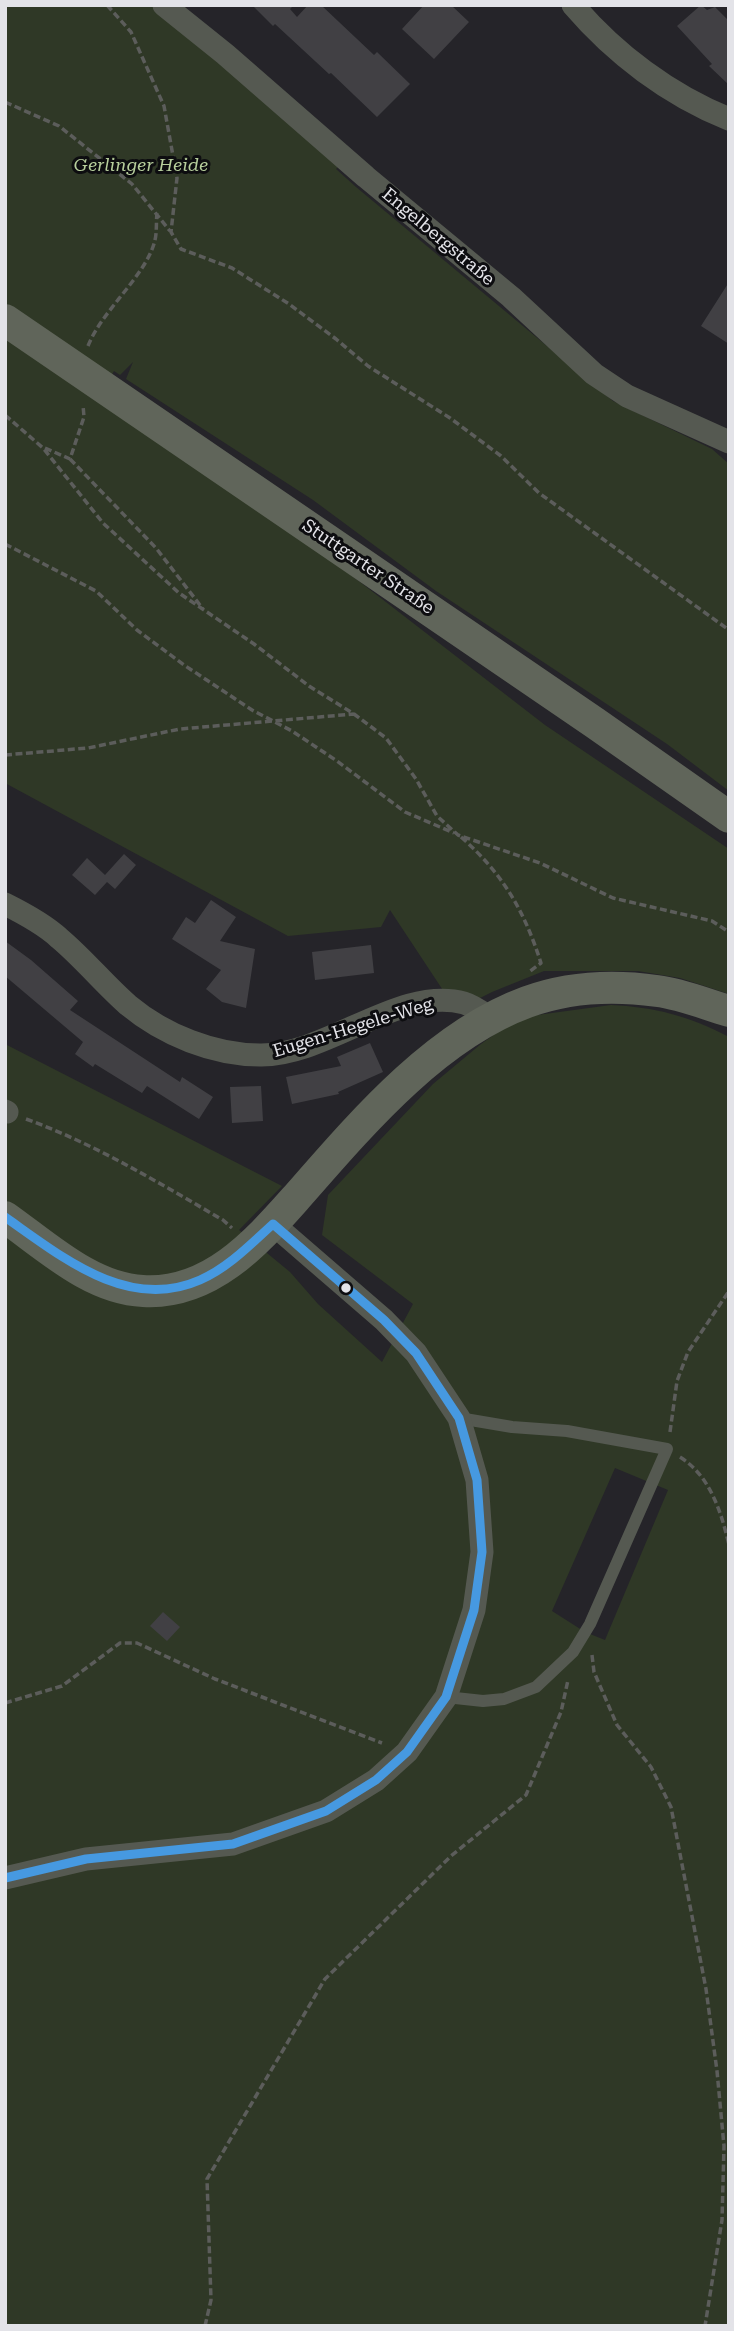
<!DOCTYPE html>
<html>
<head>
<meta charset="utf-8">
<style>
  body { margin:0 }
  #map { position:relative; width:734px; height:2331px; overflow:hidden; background:#252429; font-family:"Roboto Serif",serif }
  canvas { display:block }
  .frame { position:absolute; inset:0; border:7px solid #e3e3e8; pointer-events:none }
</style>
</head>
<body>
<div id="map">
<canvas width="734" height="2331"></canvas>
<div class="frame"></div>
</div>
<script>
const c = document.querySelector('canvas').getContext('2d');
c.lineJoin = 'round';
function paint(path, color) { c.fillStyle = color; c.fill(path, 'evenodd'); }
function trace(path, color, width, dash) { c.strokeStyle = color; c.lineWidth = width; c.lineCap = dash ? 'butt' : 'round'; c.setLineDash(dash || []); c.stroke(path); }
function write(font, color, halo, rows, align = 'center') {
  c.font = font + ' "Roboto Serif",serif'; c.lineWidth = 6; c.setLineDash([]); c.textBaseline = 'middle'; c.strokeStyle = halo; c.fillStyle = color; for (const [text, x, y, turn = 0] of rows) {
    c.save(); c.translate(x, y); c.rotate((+turn || 0) * Math.PI / 180); c.textAlign = isNaN(turn) ? turn : align; if (halo) c.strokeText(text, 0, 0); c.fillText(text, 0, 0); c.restore();
  }
}
paint(new Path2D(`
  M 5,5 L 163,5 L 343,162 L 336,169 L 356,187 L 613,401 L 712,449 L 729,464 L 729,791 L 667,744 L 436,591 L 313,500 L 126,379 L 133,362 L 120,375 L 114,371 L 111,376 L 5,304 Z
  M 5,331 L 228,480 L 545,725 L 729,849 L 729,994 L 680,978 L 638,971 L 544,971 L 492,992 L 456,1010 L 390,910 L 381,927 L 288,936 L 5,783 Z
  M 611,1005 C 654,1007 690,1016 729,1037 L 729,2326 L 5,2326 L 5,1044 L 282,1186 L 239,1230 L 290,1272 L 318,1304 L 382,1362 L 413,1304 L 322,1235 L 328,1195 L 433,1084 L 481,1044 L 502,1029 L 530,1016 ZM 615,1468 L 668,1490 L 605,1640 L 585,1632 L 552,1611 Z`), '#2f3826');
paint(new Path2D(`
  M 252,5 L 294,5 L 290,9 L 297,17 L 308,5 L 321,5 L 374,55 L 377,52 L 410,84 L 377,117 L 331,73 L 329,74 L 275,24 L 273,26 Z
  M 424,5 L 451,5 L 469,22 L 434,59 L 402,29 Z
  M 701,5 L 707,10 L 715,7 L 729,21 L 729,85 L 709,66 L 712,64 L 677,26 Z
  M 729,282 L 729,344 L 701,326 Z
  M 124,854 L 136,865 L 115,889 L 107,882 L 95,895 L 72,875 L 87,858 L 105,875 Z
  M 211,900 L 236,917 L 220,941 L 255,949 L 246,1008 L 222,1002 L 206,989 L 221,970 L 172,939 L 186,917 L 195,923 Z
  M 5,941 L 31,960 L 78,1001 L 70,1010 L 180,1082 L 182,1077 L 213,1097 L 199,1119 L 147,1086 L 142,1093 L 95,1064 L 93,1067 L 75,1054 L 83,1042 L 5,976 Z
  M 371,945 L 374,973 L 315,980 L 312,952 Z
  M 370,1043 L 383,1072 L 338,1092 L 339,1094 L 292,1104 L 286,1077 L 341,1066 L 337,1057 Z
  M 261,1086 L 263,1121 L 232,1123 L 230,1087 Z
  M 163,1612 L 180,1627 L 167,1641 L 150,1626 Z`), '#414044');
trace(new Path2D(`
  M 107,5 L 131,32 L 164,106 L 177,178 L 171,232 L 181,249 L 232,268 L 289,304 L 336,339 L 368,366 L 450,418 L 501,456 L 539,493 L 729,630
  M 5,102 L 59,126 L 132,184 L 170,231
  M 88,346 C 102,310 147,275 155,240 C 157,232 156,222 157,213
  M 5,415 L 43,448 L 103,523 L 179,593 L 254,644 L 309,686 L 354,714 L 386,738 L 416,779 L 437,816 L 458,835 L 540,863 L 613,898 L 712,921 L 729,932
  M 45,448 L 70,459 L 84,417 L 83,405
  M 70,459 L 156,548 L 203,609
  M 5,544 L 96,591 L 137,630 L 184,665 L 252,710 L 292,731 L 337,761 L 405,812 L 454,833
  M 5,755 L 88,748 L 180,729 L 354,714
  M 461,837 C 503,874 524,910 541,963 L 529,972
  M 26,1119 C 95,1144 159,1183 223,1220 L 232,1228
  M 670,1432 L 677,1381 L 688,1352 L 729,1291
  M 680,1457 C 710,1476 721,1511 729,1545
  M 592,1655 L 594,1672 L 617,1725 L 651,1767 L 671,1807 L 706,1989 L 717,2071 L 724,2146 L 722,2220 L 705,2326
  M 5,1703 L 62,1686 L 120,1643 L 137,1643 L 215,1679 L 382,1743
  M 205,2326 L 211,2300 L 207,2179 L 325,1979 L 451,1856 L 526,1795 L 561,1712 L 568,1680`), '#5c5d5b', 3.5, [7, 3.5]);
trace(new Path2D(`
  M 446,1697 L 483,1701 L 504,1699 L 536,1687 L 573,1652 L 590,1624 L 667,1449 L 567,1431 L 512,1427 L 459,1418`), '#555951', 12);
trace(new Path2D(`
  M 164,5 L 225,54 L 366,177 L 511,297 L 594,374 L 627,396 L 729,442
  M 573,5 C 615,54 669,95 729,119
  M 5,904 C 23,913 44,924 59,938 C 84,959 104,984 128,1005 C 164,1035 214,1055 260,1055 C 327,1056 400,985 464,1003 C 474,1006 483,1013 492,1019
  M 5,1111 L 7,1112
  M 5,1878 L 86,1859 L 233,1844 L 326,1811 L 376,1780 L 407,1752 L 446,1697 L 474,1610 L 482,1552 L 477,1480 L 459,1418 L 416,1353 L 384,1320 L 273,1224`), '#555951', 23);
trace(new Path2D(`
  M 5,320 L 595,723 L 729,817
  M 5,1217 C 45,1245 91,1289 143,1291 C 209,1295 255,1244 295,1199 C 359,1126 434,1036 527,1002 C 568,987 614,985 657,991 C 682,994 705,1004 729,1011`), '#60655a', 32);
trace(new Path2D(`
  M 5,1217 C 62,1257 128,1312 200,1280 C 228,1268 251,1244 273,1224
  M 5,1878 L 86,1859 L 233,1844 L 326,1811 L 376,1780 L 407,1752 L 446,1697 L 474,1610 L 482,1552 L 477,1480 L 459,1418 L 416,1353 L 384,1320 L 273,1224`), '#4699e1', 9);
for (const [x, y, r, color] of [
  [346,1288,6,"#e3e3e8"]
]) { const dot = new Path2D(); dot.arc(x, y, r, 0, 2 * Math.PI); c.fillStyle = color; c.fill(dot); trace(dot, '#0d0d10', 2.5); }
write('italic 18px', '#b7ce9c', '#0d0d10', [
  ["Gerlinger Heide",141,166]
]);
write('18px', '#e3e3e8', '#0d0d10', [
  ["Engelbergstraße",438,237,40],
  ["Stuttgarter Straße",368,567,34],
  ["Eugen-Hegele-Weg",353,1028,-17]
]);
</script>
</body>
</html>
